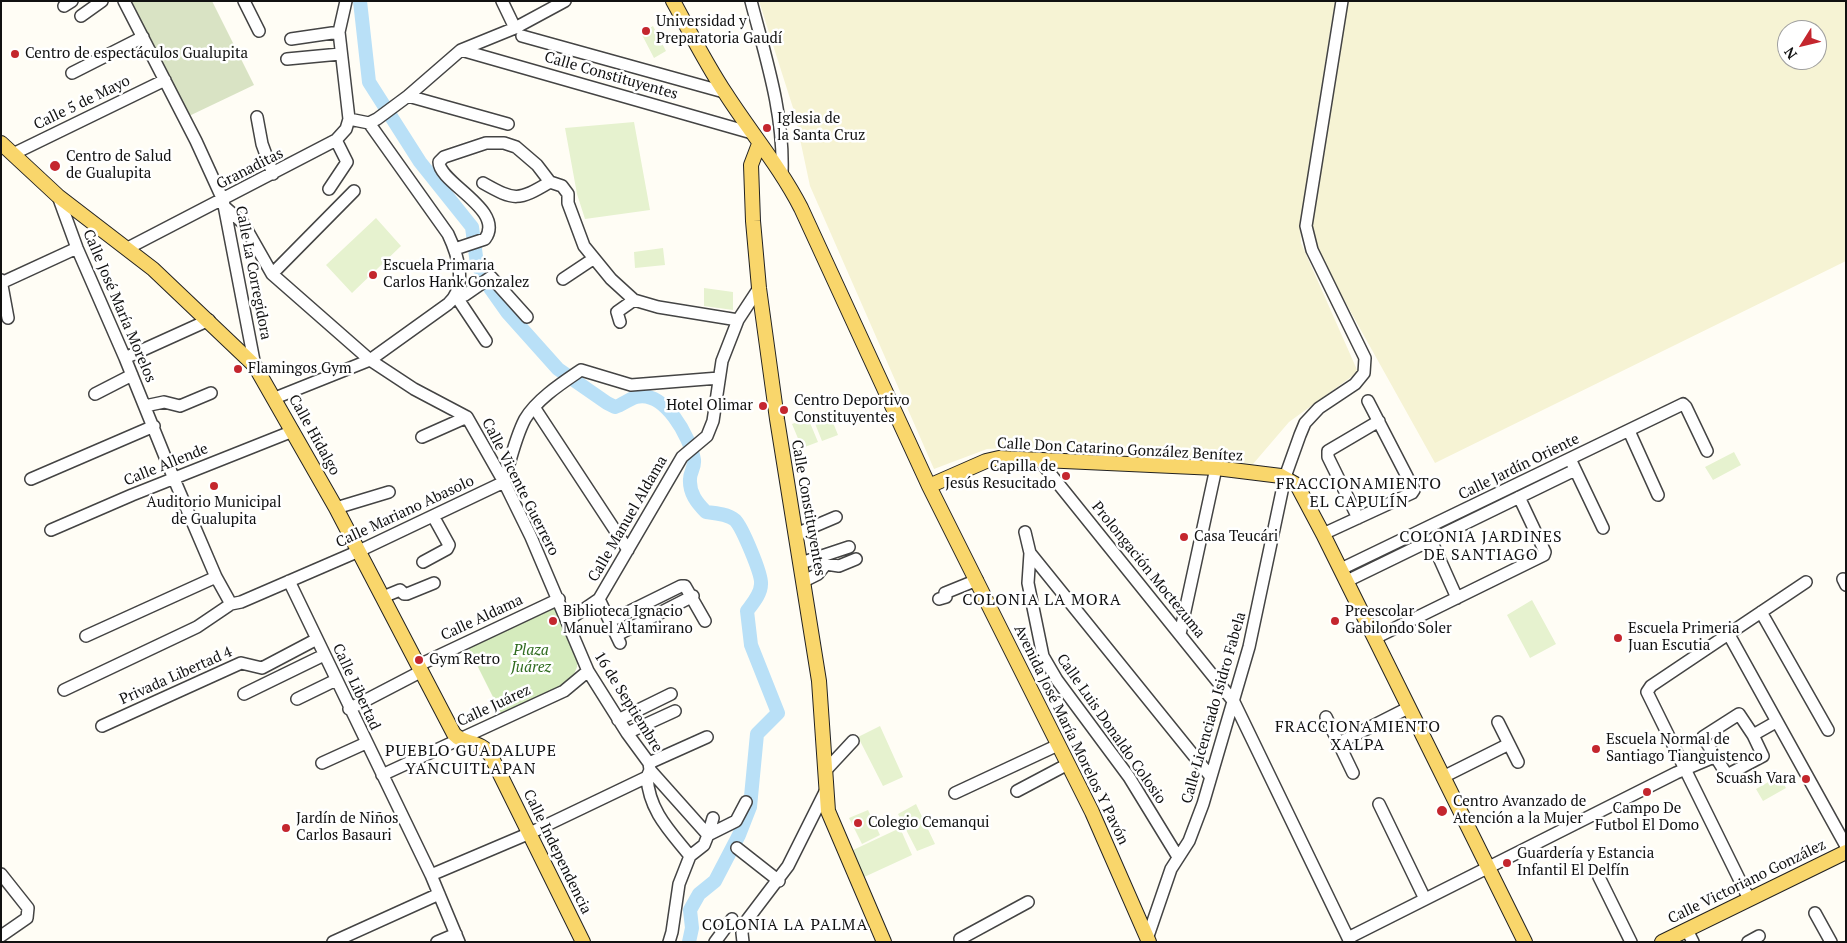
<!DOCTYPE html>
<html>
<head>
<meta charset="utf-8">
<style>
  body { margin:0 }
  #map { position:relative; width:1847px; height:943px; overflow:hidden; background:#fffdf5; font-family:"PT Serif",serif }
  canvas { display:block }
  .frame { position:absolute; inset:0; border:2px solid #111; pointer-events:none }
  .north { position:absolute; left:1777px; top:20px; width:50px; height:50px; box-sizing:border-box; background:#fff; border:1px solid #a0a0a0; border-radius:50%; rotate:234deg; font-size:14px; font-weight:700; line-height:20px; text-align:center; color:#111 }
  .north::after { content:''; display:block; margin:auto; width:18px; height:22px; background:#c4262e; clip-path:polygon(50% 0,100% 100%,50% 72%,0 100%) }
</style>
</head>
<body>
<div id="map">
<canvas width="1847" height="943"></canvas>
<div class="frame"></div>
<div class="north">N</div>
</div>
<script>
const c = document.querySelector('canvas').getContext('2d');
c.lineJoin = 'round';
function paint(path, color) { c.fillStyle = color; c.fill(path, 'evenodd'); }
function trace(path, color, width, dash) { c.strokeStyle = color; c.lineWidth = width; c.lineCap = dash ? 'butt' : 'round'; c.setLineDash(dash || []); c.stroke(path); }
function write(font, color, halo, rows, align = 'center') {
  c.font = font + ' "PT Serif",serif'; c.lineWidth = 5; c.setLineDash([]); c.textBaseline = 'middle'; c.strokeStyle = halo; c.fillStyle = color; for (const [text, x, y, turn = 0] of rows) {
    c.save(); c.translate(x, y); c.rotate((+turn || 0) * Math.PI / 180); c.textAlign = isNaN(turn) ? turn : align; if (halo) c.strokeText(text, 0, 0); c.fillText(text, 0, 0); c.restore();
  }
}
paint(new Path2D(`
  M 759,1 L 1335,1 L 1307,178 L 1339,1 L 1846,1 L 1846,261 L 1435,463 L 1300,221 L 1301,243 L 1358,372 L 1289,422 L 1253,464 L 1022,447 L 987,449 L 934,469 L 810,186 L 794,111 ZM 1787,30 L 1817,30 L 1817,60 L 1787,60 Z`), '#f6f3d4');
paint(new Path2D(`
  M 556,606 L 578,658 L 577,667 L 570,684 L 502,715 L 468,647 Z`), '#d5ebbd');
paint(new Path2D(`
  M 128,1 L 212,1 L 254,85 L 189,116 Z`), '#d9e3c4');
paint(new Path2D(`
  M 653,26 L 666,51 L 654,58 L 641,33 Z
  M 634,122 L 650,210 L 585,219 L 577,194 L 565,128 Z
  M 376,218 L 401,246 L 352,293 L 326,265 Z
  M 663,248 L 665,265 L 635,268 L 634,252 Z
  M 704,288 L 733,292 L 733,310 L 704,306 Z
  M 828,410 L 838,435 L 822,441 L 812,416 Z
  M 808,418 L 818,442 L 802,448 L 792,424 Z
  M 1734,452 L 1741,465 L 1713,480 L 1705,467 Z
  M 1532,600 L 1556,644 L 1530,658 L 1507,615 Z
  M 880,726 L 903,777 L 883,786 L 858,737 Z
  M 1779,776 L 1786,788 L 1763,801 L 1756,789 Z
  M 916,804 L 935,844 L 917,851 L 898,814 Z
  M 868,810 L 880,835 L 862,844 L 849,818 Z
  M 900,828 L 912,855 L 862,878 L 851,851 Z`), '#e6f2cf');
trace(new Path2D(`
  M 360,1 L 369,82 L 420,162 L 472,227 L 477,264 L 490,288 L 507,312 L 558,369 L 607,403 L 615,407 C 622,405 629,399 636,397 C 665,390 690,437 694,460 C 695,467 690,472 690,479 C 689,493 697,503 706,512 C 715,513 728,514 735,520 C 742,527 762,574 761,584 C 761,594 753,603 747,611 L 751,645 L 778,713 L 757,734 L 750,807 L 739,835 L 715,881 L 699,894 L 690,910 L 692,928 L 689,942`), '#b9e0f7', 14);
const minor = new Path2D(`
  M 124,1 L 196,141 L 223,200 L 255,366
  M 244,1 L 259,31
  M 346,1 L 339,32 L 349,119
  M 502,1 L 515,28
  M 751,1 C 766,59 784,113 782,173
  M 64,6 L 72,1
  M 81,16 L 102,1
  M 522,36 L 724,92
  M 291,39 L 339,32
  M 461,50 L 752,133
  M 287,59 L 340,54
  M 72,73 L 143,37
  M 408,96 L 508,124
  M 257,117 L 262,144 L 273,174
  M 13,154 L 165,80
  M 483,183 C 515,201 518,201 550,182
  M 329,189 L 347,162 L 336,140
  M 58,196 L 77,248 L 125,358 L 174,479 L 216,577 L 231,604
  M 226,208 L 243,223 L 272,274 L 370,360 L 414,389 L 467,417 L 504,482 L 531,537 L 588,671 L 627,733 L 649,763 L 650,770
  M 128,248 L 336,140 L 346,129 L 349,119 L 369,123 L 377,119 L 408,96 L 461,50 L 515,28 L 565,1
  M 455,249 L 485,239 C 506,210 439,183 439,162 L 444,157 L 486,143 L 504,143 L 516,147 L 537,165 L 550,182 L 562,186 L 568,194 L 568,203 L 584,246 L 611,279 L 634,300 L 658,307 L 738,320
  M 272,274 L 354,191
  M 563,279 L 593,259
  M 1,280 L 8,318
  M 1,283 L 77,248
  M 453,299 L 465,295 L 491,277 L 527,317
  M 458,299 L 486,341
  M 620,322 L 617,312 L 634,300
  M 125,358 L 209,320
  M 95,394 L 132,375
  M 275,398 L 370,360 L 448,304 C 468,287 458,255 448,234 L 369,123
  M 145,406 L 164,402 L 180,406 L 211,393
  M 534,407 L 628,550
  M 1629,431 L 1658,495
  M 422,437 L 467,417
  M 1040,461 L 1234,702 L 1350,942
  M 1572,463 L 1603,528
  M 31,479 L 154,426
  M 336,508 L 389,492
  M 1358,518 L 1328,457 L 1328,451 L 1379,421
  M 51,530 L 132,495 L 293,431
  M 1025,532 L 1030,553 L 1211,777
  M 796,534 L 836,517
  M 1323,534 L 1412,493 L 1414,490 L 1368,401
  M 1431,540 L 1457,598
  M 1030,553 L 1028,583 L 1043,656 L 1057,680 L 1129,777 L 1178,857
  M 423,562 L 447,549 L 449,545 L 433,516
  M 801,563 L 849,547
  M 1341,569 L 1683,404 L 1686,407 L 1707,451
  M 1843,579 L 1846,585
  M 289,581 L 431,875 L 459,942
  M 804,581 L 818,574 L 826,564 L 839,566 L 856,559
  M 1347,581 L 1575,470
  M 383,597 L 400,590 L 404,594 L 407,594 L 434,583
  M 599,599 L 620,643
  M 939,599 L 946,597 L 945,593 L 977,580
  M 1761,612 L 1828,730
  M 567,621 L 599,599 L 682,457 L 707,436 L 713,421 L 722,361 L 738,320 L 759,288
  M 610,621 L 681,586 L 685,586 L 705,621
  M 1728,633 L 1846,846
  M 1180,634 L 1216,468
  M 617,635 L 693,596
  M 86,636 L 216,577
  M 1375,638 L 1544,555 L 1545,552 L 1519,497
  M 419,665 L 559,599
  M 64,690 L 197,627 L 231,604 L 241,602 L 359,551 L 504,482 C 510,462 515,438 525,419 C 537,399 562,383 581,370 L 631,385 L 719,378
  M 244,694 L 324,655
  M 297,699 L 336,680
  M 349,709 L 422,671
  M 1739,714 L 1753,735 L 1763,756 L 1727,775 L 1703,737 Z
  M 1326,717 L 1353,773
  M 618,720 L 671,694
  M 1498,722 L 1518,762
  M 102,726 L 241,663 L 262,668 L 317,639
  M 627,733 L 675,711
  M 1753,735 L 1776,722
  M 1339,743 L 1408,708
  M 322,763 L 366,743
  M 649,763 L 707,737
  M 650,770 L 708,835
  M 826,770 L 853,741
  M 382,775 L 564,691 L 588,671
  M 647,777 C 649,811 670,831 690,856
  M 1443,777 L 1509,744
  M 1017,791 L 1068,764
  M 955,793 L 1058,745
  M 1379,804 L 1425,899
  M 708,835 L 713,818
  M 737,848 L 779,881
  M 690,856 L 704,845 L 708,835 L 736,821 L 746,802
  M 1,874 L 28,908 L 27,918 L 1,936
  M 431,875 L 530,833 L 647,777 L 650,770
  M 1599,877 L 1631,942
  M 1749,899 L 1647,692 L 1651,686 L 1806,582
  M 1815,913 L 1831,942
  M 1687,930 L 1693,942
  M 1348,938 L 1676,773 L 1714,757
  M 960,939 L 1028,902
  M 1147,939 L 1171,869 L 1189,841 L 1203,804 L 1249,647 L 1285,477 L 1300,435 L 1305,423 L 1319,408 L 1355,384 L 1364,373 L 1365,358 L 1312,250 L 1306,226 L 1342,1
  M 333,942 L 439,894
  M 437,942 L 456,934
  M 669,942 L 672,932 L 679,884 L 690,856
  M 715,942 L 732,919
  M 743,942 L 742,933 L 744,924 L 788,866 L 826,790
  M 1748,942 L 1759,936`);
const major = new Path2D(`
  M 673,1 C 690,32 706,64 726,94 C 751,133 780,167 801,208 L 929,486 L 1092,812 L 1149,942
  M 1,143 L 58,196 L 153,269 L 255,366 L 336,508 L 454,734 C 465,746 480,739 491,756 L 583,942
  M 759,144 L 751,165 L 753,221 L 759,288 L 777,419 L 819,681 L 828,811 L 884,942
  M 929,486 L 986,461 L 999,458 L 1216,468 L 1281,476 L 1297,485 L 1323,534 L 1525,942
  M 1662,942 L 1846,852`);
trace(minor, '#444', 14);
trace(major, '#222', 16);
trace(minor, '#fff', 11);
trace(major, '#f9d66b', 14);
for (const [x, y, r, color] of [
  [646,31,5,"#c4262e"],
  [15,54,5,"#c4262e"],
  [767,128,5,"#c4262e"],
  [55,166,6,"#c4262e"],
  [373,275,5,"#c4262e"],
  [238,369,5,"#c4262e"],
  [763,406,5,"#c4262e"],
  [784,410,5,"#c4262e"],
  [1066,476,5,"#c4262e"],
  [214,486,5,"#c4262e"],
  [1184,537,5,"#c4262e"],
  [553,621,5,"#c4262e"],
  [1335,621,5,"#c4262e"],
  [1618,638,5,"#c4262e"],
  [419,660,5,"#c4262e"],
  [1596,749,5,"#c4262e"],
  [1806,779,5,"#c4262e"],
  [1647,792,5,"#c4262e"],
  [1442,811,6,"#c4262e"],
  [858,823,5,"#c4262e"],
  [286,828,5,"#c4262e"],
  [1507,863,5,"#c4262e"]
]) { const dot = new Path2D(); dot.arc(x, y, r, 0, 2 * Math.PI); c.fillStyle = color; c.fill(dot); trace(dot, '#fff', 2); }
write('15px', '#111', '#fff', [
  ["Universidad y",656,22],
  ["Preparatoria Gaudí",656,39],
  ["Centro de espectáculos Gualupita",25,54],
  ["Iglesia de",777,119],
  ["la Santa Cruz",777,136],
  ["Centro de Salud",66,157],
  ["de Gualupita",66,174],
  ["Escuela Primaria",383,266],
  ["Carlos Hank Gonzalez",383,283],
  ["Flamingos Gym",248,369],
  ["Centro Deportivo",794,401],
  ["Constituyentes",794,418],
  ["Hotel Olimar",753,406,"right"],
  ["Capilla de",1056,467,"right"],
  ["Jesús Resucitado",1056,484,"right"],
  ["Auditorio Municipal",214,503,"center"],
  ["de Gualupita",214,520,"center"],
  ["Casa Teucári",1194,537],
  ["Biblioteca Ignacio",563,612],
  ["Manuel Altamirano",563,629],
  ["Preescolar",1345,612],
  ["Gabilondo Soler",1345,629],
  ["Escuela Primeria",1628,629],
  ["Juan Escutia",1628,646],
  ["Gym Retro",429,660],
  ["Escuela Normal de",1606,740],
  ["Santiago Tianguistenco",1606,757],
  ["Scuash Vara",1796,779,"right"],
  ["Centro Avanzado de",1453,802],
  ["Atención a la Mujer",1453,819],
  ["Campo De",1647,809,"center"],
  ["Futbol El Domo",1647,826,"center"],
  ["Jardín de Niños",296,819],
  ["Carlos Basauri",296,836],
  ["Colegio Cemanqui",868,823],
  ["Guardería y Estancia",1517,854],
  ["Infantil El Delfín",1517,871]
], 'left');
write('15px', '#111', '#fff', [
  ["Calle Constituyentes",611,76,16],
  ["Calle 5 de Mayo",82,103,-26],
  ["Granaditas",250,169,-27],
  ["Calle La Corregidora",253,273,79],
  ["Calle José María Morelos",119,306,67],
  ["Calle Hidalgo",314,435,61],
  ["Calle Don Catarino González Benítez",1120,450,3],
  ["Calle Allende",166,465,-22],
  ["Calle Jardín Oriente",1519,467,-26],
  ["Calle Vicente Guerrero",520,487,63],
  ["Calle Constituyentes",808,508,80],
  ["Calle Mariano Abasolo",405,512,-25],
  ["Calle Manuel Aldama",628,519,-60],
  ["Prolongación Moctezuma",1148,570,51],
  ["Calle Aldama",482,618,-25],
  ["Privada Libertad 4",176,676,-24],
  ["Calle Libertad",356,687,65],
  ["16 de Septiembre",628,702,58],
  ["Calle Juárez",494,706,-25],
  ["Calle Licenciado Isidro Fabela",1214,708,-74],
  ["Calle Luis Donaldo Colosio",1111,729,55],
  ["Avenida José María Morelos Y Pavón",1071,735,64],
  ["Calle Independencia",557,852,64],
  ["Calle Victoriano González",1747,882,-26]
]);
write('italic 15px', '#2f6b1f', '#fff', [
  ["Plaza",531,651],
  ["Juárez",531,668]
]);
c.letterSpacing = '1px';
write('16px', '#111', '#fff', [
  ["FRACCIONAMIENTO",1359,484],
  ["EL CAPULÍN",1359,502],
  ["COLONIA JARDINES",1481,537],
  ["DE SANTIAGO",1481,555],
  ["COLONIA LA MORA",1042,600],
  ["FRACCIONAMIENTO",1358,727],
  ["XALPA",1358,745],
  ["PUEBLO GUADALUPE",471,751],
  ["YANCUITLAPAN",471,769],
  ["COLONIA LA PALMA",785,925]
]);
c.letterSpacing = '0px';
</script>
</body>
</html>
